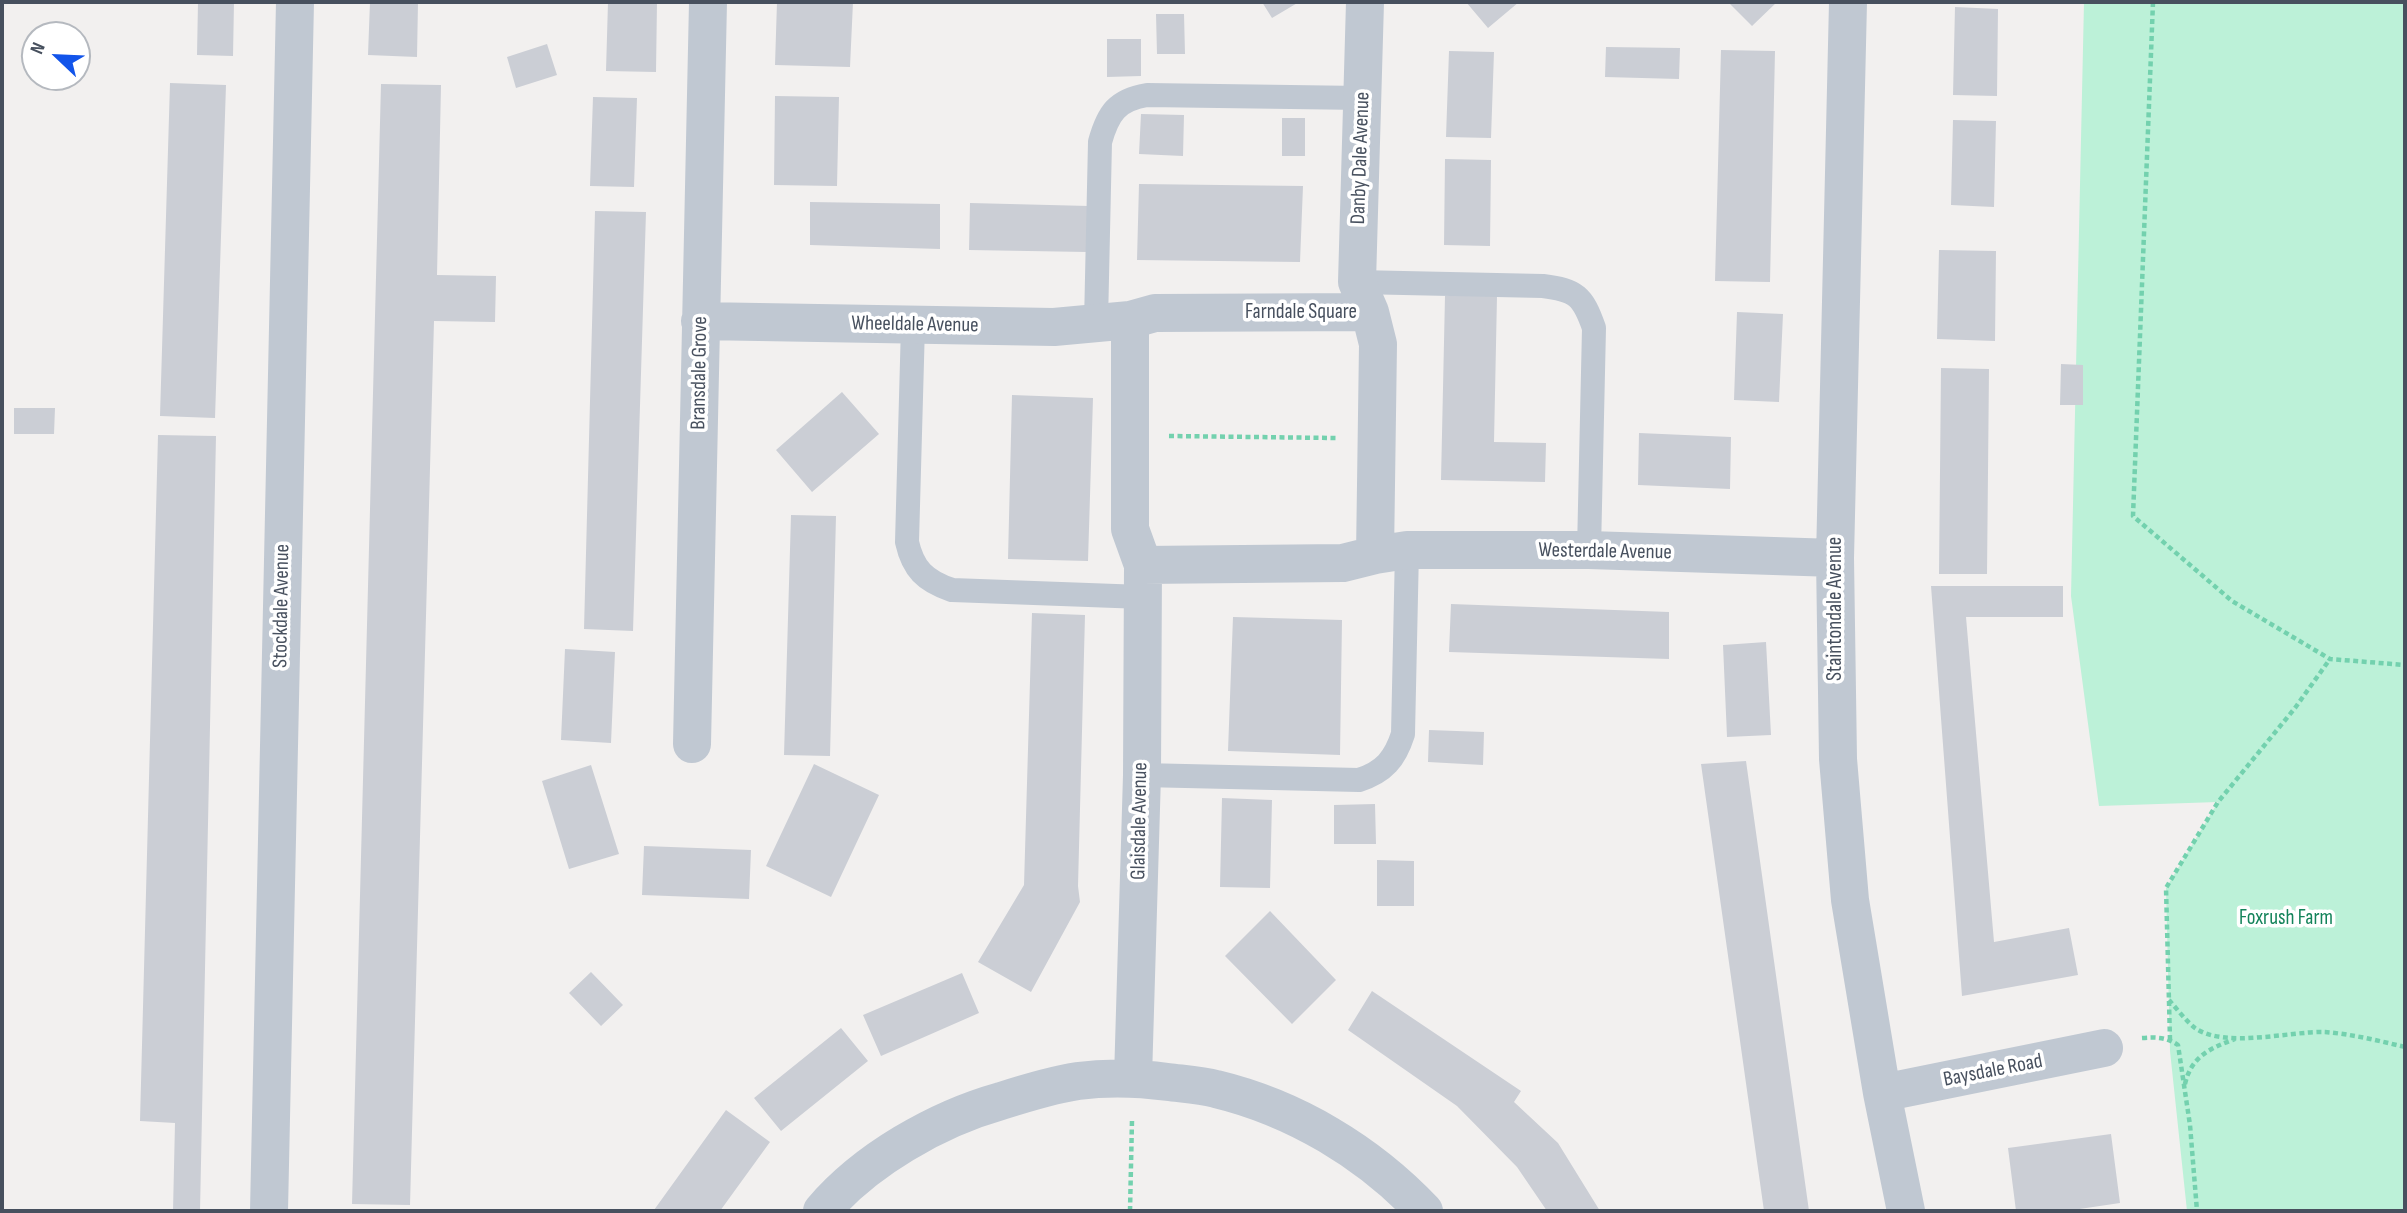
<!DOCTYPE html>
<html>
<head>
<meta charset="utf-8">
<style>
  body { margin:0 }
  #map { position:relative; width:2407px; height:1213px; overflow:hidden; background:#f2f0ef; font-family:"Sofia Sans Condensed",sans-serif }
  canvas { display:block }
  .frame { position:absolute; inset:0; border:4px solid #47505e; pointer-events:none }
  .north { position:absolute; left:21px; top:21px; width:70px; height:70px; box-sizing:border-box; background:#fff; border:2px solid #b5b9bf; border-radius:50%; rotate:293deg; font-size:19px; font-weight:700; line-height:28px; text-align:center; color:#47505e }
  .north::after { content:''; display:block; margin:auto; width:24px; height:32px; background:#1254ea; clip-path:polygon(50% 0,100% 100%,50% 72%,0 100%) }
</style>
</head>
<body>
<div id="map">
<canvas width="2407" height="1213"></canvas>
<div class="frame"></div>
<div class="north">N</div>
</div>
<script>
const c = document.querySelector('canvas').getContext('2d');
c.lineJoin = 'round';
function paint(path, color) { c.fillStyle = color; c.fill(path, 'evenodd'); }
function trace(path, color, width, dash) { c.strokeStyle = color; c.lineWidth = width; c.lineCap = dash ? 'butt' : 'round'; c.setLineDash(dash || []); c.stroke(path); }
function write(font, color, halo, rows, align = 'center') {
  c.font = font + ' "Sofia Sans Condensed",sans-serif'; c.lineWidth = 7; c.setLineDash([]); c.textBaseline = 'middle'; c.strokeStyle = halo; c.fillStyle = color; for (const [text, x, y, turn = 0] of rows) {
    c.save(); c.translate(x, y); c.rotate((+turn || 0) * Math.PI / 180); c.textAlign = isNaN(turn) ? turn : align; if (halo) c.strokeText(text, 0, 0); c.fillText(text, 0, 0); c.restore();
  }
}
paint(new Path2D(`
  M 2084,2 L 2405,2 L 2405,1211 L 2187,1211 L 2170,1051 L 2166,888 L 2218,802 L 2099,806 L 2071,596 Z`), '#bcf1d8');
paint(new Path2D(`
  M 198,2 L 234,2 L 233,56 L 197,55 Z
  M 370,2 L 418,2 L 417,57 L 368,55 Z
  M 608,2 L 657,2 L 656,72 L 606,71 Z
  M 777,2 L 853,2 L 850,67 L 775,65 Z
  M 1262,2 L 1299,2 L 1272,18 Z
  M 1466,2 L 1519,2 L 1488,28 Z
  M 1728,2 L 1777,2 L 1752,26 Z
  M 1955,7 L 1998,9 L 1997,96 L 1953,95 Z
  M 1156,14 L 1184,14 L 1185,54 L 1157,54 Z
  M 1107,39 L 1141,39 L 1141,76 L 1107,77 Z
  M 547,44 L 557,75 L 516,88 L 507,57 Z
  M 1606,47 L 1680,48 L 1679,79 L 1605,77 Z
  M 1721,50 L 1775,51 L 1770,282 L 1715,281 Z
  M 1449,51 L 1494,52 L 1491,138 L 1446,137 Z
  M 170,83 L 226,85 L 215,418 L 160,416 Z
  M 381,84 L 441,85 L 437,275 L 496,276 L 495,322 L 434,321 L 410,1205 L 352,1204 Z
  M 775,96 L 839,97 L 837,186 L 774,185 Z
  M 593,97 L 637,98 L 634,187 L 590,186 Z
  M 1141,114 L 1184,115 L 1183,156 L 1139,154 Z
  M 1282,118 L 1305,118 L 1305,156 L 1282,156 Z
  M 1953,120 L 1996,121 L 1994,207 L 1951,205 Z
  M 1445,159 L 1491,160 L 1490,246 L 1444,245 Z
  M 1139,184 L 1303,186 L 1300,262 L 1137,260 Z
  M 810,202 L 940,204 L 940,249 L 810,245 Z
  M 970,203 L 1089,206 L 1087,252 L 969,250 Z
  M 595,211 L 646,212 L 633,631 L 584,629 Z
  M 1939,250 L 1996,251 L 1995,341 L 1937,339 Z
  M 1445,296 L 1497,296 L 1494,442 L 1546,443 L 1545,482 L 1441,480 Z
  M 1737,312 L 1783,314 L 1779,402 L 1734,400 Z
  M 2061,364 L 2083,365 L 2083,405 L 2060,405 Z
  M 1941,368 L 1989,369 L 1987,574 L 1939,574 Z
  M 842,392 L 879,434 L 812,492 L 776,450 Z
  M 1012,395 L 1093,398 L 1088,561 L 1008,559 Z
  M 14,408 L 55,408 L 54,434 L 14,434 Z
  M 1639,433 L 1731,437 L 1730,489 L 1638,485 Z
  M 158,435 L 216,436 L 200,1211 L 173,1211 L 175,1123 L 140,1121 Z
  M 791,515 L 836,516 L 830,756 L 784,755 Z
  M 1931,586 L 2063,586 L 2063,617 L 1966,617 L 1994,942 L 2069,928 L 2078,975 L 1962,996 Z
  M 1451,604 L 1669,612 L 1669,659 L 1449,652 Z
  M 1032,613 L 1085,615 L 1078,886 L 1080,902 L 1031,992 L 978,962 L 1024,885 Z
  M 1233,617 L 1342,620 L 1340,755 L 1228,751 Z
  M 1766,642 L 1771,735 L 1727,737 L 1723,645 Z
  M 565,649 L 615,652 L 611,743 L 561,740 Z
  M 1429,730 L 1484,732 L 1483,765 L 1428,762 Z
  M 1746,761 L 1809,1211 L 1764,1211 L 1701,764 Z
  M 814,764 L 879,795 L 831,897 L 766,866 Z
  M 591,765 L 619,854 L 569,869 L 542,781 Z
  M 1222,798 L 1272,800 L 1270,888 L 1220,887 Z
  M 1375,804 L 1376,844 L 1334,844 L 1334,805 Z
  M 644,846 L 751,850 L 749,899 L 642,895 Z
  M 1377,860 L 1414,861 L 1414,906 L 1377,906 Z
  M 1270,911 L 1336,980 L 1292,1024 L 1225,956 Z
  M 591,972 L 623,1005 L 601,1026 L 569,993 Z
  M 962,973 L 979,1013 L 881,1056 L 863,1015 Z
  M 1372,991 L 1521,1091 L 1514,1102 L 1558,1143 L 1600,1211 L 1547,1211 L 1517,1167 L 1457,1106 L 1348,1030 Z
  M 841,1028 L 868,1061 L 781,1131 L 754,1098 Z
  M 726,1110 L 770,1142 L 720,1211 L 656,1211 L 654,1210 Z
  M 2111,1134 L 2120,1203 L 2066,1211 L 2016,1211 L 2008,1148 Z`), '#cbced5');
trace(new Path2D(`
  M 2153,2 L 2133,516 L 2232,601 L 2330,659 L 2405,665
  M 1169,436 L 1336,438
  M 2169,1000 C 2177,1009 2186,1021 2195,1028 C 2225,1049 2290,1031 2325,1032 C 2351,1034 2380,1041 2405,1047
  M 2142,1038 C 2156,1037 2166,1037 2178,1045 L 2190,1125 L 2197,1211
  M 2170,1040 L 2166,888 L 2218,802 L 2295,708 L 2330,659
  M 2185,1084 C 2191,1057 2210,1048 2235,1039
  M 1130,1211 L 1132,1120`), '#73d1ae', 4.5, [5, 3.5]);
trace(new Path2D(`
  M 1357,282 L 1543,286 C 1576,290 1583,296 1594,328 L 1589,550
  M 1096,323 L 1100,142 C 1108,113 1117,100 1147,95 L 1362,98
  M 913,325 L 907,542 C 913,569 925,581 952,590 L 1143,597
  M 1142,775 L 1359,780 C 1384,772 1395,759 1403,734 L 1407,550`), '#c0c8d2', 24);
trace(new Path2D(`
  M 1365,2 L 1357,282 L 1370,312
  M 1848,2 L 1835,558 L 1838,759 L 1850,900 L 1882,1093 L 1906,1211
  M 700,321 L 1054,327 L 1130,320
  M 1375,555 L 1407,550 L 1589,550 L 1835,558
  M 692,744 L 708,2
  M 1133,1078 L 1142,775 L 1143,565 L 1130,529 L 1130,320 L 1155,313 L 1370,312 L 1378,344 L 1375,555 L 1343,563 L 1143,565
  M 1882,1093 L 2104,1048
  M 269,1211 L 295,2
  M 822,1211 C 865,1160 937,1119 1001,1101 C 1026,1093 1052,1085 1078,1081 C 1108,1077 1138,1078 1168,1082 C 1184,1084 1201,1085 1216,1089 C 1295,1108 1368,1152 1424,1211`), '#c0c8d2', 38);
write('21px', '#47505e', '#fff', [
  ["Danby Dale Avenue",1361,158,-88],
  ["Farndale Square",1301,313],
  ["Wheeldale Avenue",915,325,1],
  ["Bransdale Grove",700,373,-89],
  ["Westerdale Avenue",1605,552,1],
  ["Stockdale Avenue",282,606,-89],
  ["Staintondale Avenue",1836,609,-90],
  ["Glaisdale Avenue",1140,821,-89],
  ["Baysdale Road",1993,1071,-11]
]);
write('21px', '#13835a', '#fff', [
  ["Foxrush Farm",2286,919]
]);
</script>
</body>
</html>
